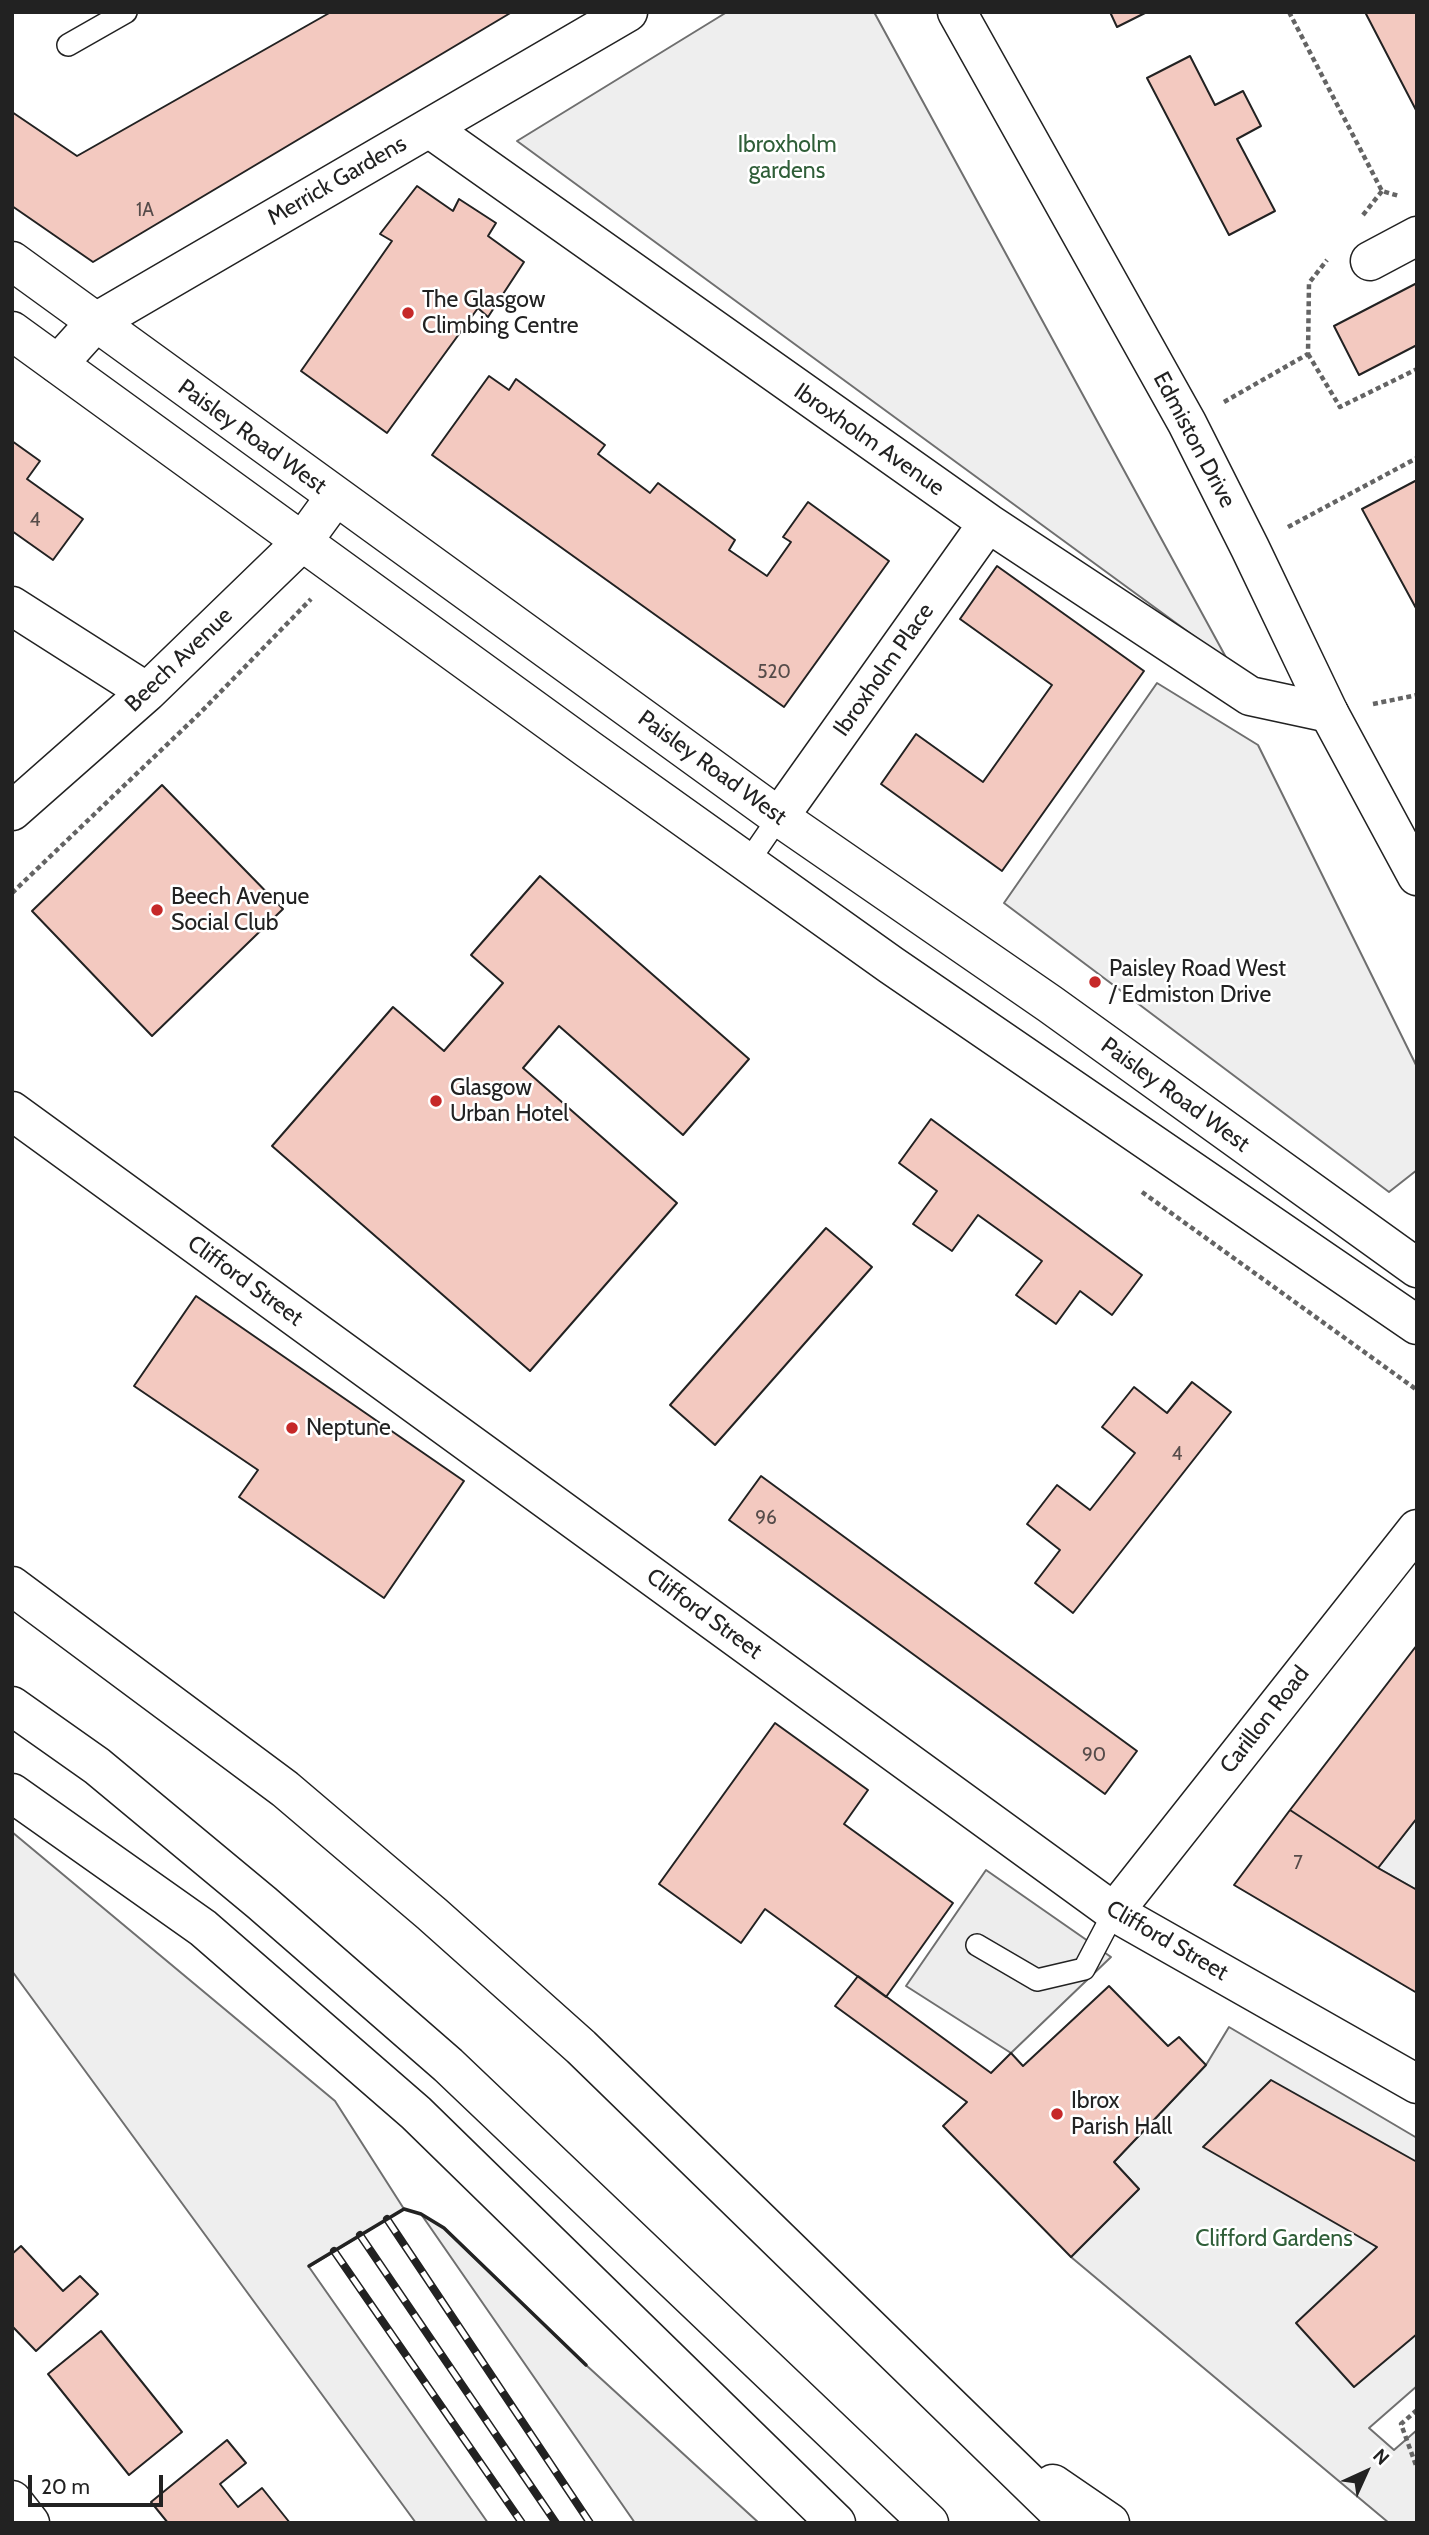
<!DOCTYPE html>
<html>
<head>
<meta charset="utf-8">
<style>
  body { margin:0 }
  #map { position:relative; width:1429px; height:2535px; overflow:hidden; background:#fff; font-family:Cabin,sans-serif }
  canvas { display:block }
  .frame { position:absolute; inset:0; border:14px solid #222; pointer-events:none }
  .north { position:absolute; left:1331px; top:2437px; width:70px; height:70px; -webkit-text-stroke:5px #fff; paint-order:stroke; rotate:45deg; font-size:19px; font-weight:700; line-height:28px; text-align:center; color:#222 }
  .north::after { content:''; display:block; margin:auto; width:24px; height:32px; background:#222; clip-path:polygon(50% 0,100% 100%,50% 72%,0 100%) }
  .scale { position:absolute; left:28px; top:2475px; width:135px; height:32px; box-sizing:border-box; border:4px solid #222; border-top:0; padding-left:9px; font-size:21px; line-height:24px; white-space:nowrap; color:#222; -webkit-text-stroke:5px #fff; paint-order:stroke }
</style>
</head>
<body>
<div id="map">
<canvas width="1429" height="2535"></canvas>
<div class="frame"></div>
<div class="north">N</div>
<div class="scale">20 m</div>
</div>
<script>
const c = document.querySelector('canvas').getContext('2d');
c.lineJoin = 'round';
function paint(path, color) { c.fillStyle = color; c.fill(path, 'evenodd'); }
function trace(path, color, width, dash) { c.strokeStyle = color; c.lineWidth = width; c.lineCap = dash ? 'butt' : 'round'; c.setLineDash(dash || []); c.stroke(path); }
function write(font, color, halo, rows, align = 'center') {
  c.font = font + ' Cabin,sans-serif'; c.lineWidth = 5; c.setLineDash([]); c.textBaseline = 'middle'; c.strokeStyle = halo; c.fillStyle = color; for (const [text, x, y, turn = 0] of rows) {
    c.save(); c.translate(x, y); c.rotate((+turn || 0) * Math.PI / 180); c.textAlign = isNaN(turn) ? turn : align; if (halo) c.strokeText(text, 0, 0); c.fillText(text, 0, 0); c.restore();
  }
}
const green = new Path2D(`
  M 727,12 L 874,12 L 1228,661 L 517,141 Z
  M 1157,683 L 1258,745 L 1417,1067 L 1417,1170 L 1389,1192 L 1004,903 Z
  M 1417,1818 L 1417,1890 L 1378,1868 Z
  M 12,1832 L 335,2101 L 404,2209 L 309,2267 L 488,2523 L 416,2523 L 12,1971 Z
  M 1229,2027 L 1417,2138 L 1417,2386 L 1369,2428 L 1394,2450 L 1417,2430 L 1417,2523 L 1389,2523 L 1071,2257 L 1139,2189 L 1114,2162 L 1206,2065 Z
  M 421,2214 L 444,2228 L 586,2365 L 759,2523 L 635,2523 Z`);
paint(green, '#eee');
trace(green, '#6f6f6f', 2);
const parking = new Path2D(`
  M 986,1870 L 1111,1957 L 1011,2053 L 906,1986 Z`);
paint(parking, '#ededed');
trace(parking, '#6f6f6f', 2);
const building = new Path2D(`
  M 331,12 L 512,12 L 93,262 L 12,206 L 12,112 L 77,156 Z
  M 1110,12 L 1147,12 L 1117,27 Z
  M 1365,12 L 1417,12 L 1417,112 Z
  M 1190,56 L 1215,105 L 1243,91 L 1261,126 L 1237,139 L 1275,211 L 1229,235 L 1147,78 Z
  M 417,186 L 453,211 L 459,199 L 496,223 L 488,236 L 524,262 L 488,317 L 478,308 L 387,433 L 301,371 L 392,241 L 380,234 Z
  M 1417,283 L 1417,345 L 1359,375 L 1334,326 Z
  M 489,376 L 509,390 L 516,379 L 605,445 L 598,454 L 650,493 L 658,483 L 735,540 L 729,550 L 767,576 L 791,542 L 783,537 L 808,502 L 889,561 L 784,707 L 432,455 Z
  M 12,441 L 40,461 L 27,479 L 83,519 L 53,560 L 12,531 Z
  M 1417,480 L 1417,610 L 1362,509 Z
  M 997,566 L 1144,671 L 1002,871 L 881,784 L 916,734 L 983,782 L 1052,685 L 960,619 Z
  M 162,785 L 283,909 L 152,1036 L 32,911 Z
  M 540,876 L 749,1059 L 683,1135 L 559,1026 L 523,1068 L 677,1203 L 530,1371 L 272,1146 L 393,1007 L 444,1051 L 503,983 L 471,955 Z
  M 931,1119 L 1142,1275 L 1112,1315 L 1080,1291 L 1056,1324 L 1016,1295 L 1042,1261 L 978,1215 L 952,1251 L 913,1224 L 937,1191 L 899,1163 Z
  M 826,1228 L 872,1267 L 715,1445 L 670,1405 Z
  M 196,1296 L 464,1481 L 384,1598 L 239,1497 L 258,1470 L 134,1386 Z
  M 1192,1382 L 1231,1412 L 1073,1613 L 1035,1583 L 1060,1550 L 1027,1524 L 1057,1485 L 1090,1510 L 1135,1453 L 1102,1427 L 1134,1387 L 1167,1413 Z
  M 761,1476 L 1137,1751 L 1105,1794 L 729,1520 Z
  M 1417,1645 L 1417,1818 L 1378,1868 L 1290,1810 Z
  M 775,1723 L 868,1790 L 844,1824 L 953,1903 L 886,1997 L 765,1909 L 741,1943 L 659,1884 Z
  M 1290,1810 L 1378,1868 L 1417,1890 L 1417,1993 L 1234,1885 Z
  M 858,1976 L 991,2073 L 1011,2053 L 1023,2066 L 1109,1986 L 1168,2046 L 1179,2037 L 1206,2065 L 1114,2162 L 1139,2189 L 1071,2257 L 943,2126 L 967,2102 L 835,2006 Z
  M 1271,2080 L 1417,2162 L 1417,2334 L 1354,2387 L 1296,2323 L 1377,2247 L 1203,2147 Z
  M 21,2246 L 63,2291 L 80,2276 L 98,2294 L 36,2351 L 12,2326 L 12,2254 Z
  M 101,2331 L 182,2432 L 129,2475 L 48,2374 Z
  M 227,2440 L 246,2463 L 220,2484 L 238,2507 L 262,2488 L 290,2523 L 168,2523 L 151,2502 Z`);
paint(building, '#f3c9c0');
trace(building, '#222', 2);
const service = new Path2D(`
  M 68,45 L 126,12
  M 748,862 L 779,817
  M 977,1945 L 1037,1980 L 1084,1969 L 1114,1912`);
const minor = new Path2D(`
  M 429,128 L 988,523 L 1250,696 L 1329,713
  M 1370,261 L 1417,236
  M 58,364 L 96,322 L 628,12
  M 12,606 L 147,692
  M 12,811 L 147,692 L 303,541 L 335,497
  M 779,817 L 988,523
  M 12,1111 L 1114,1912 L 1417,2084
  M 1114,1912 L 1417,1529
  M 12,2500 L 30,2523`);
const primary = new Path2D(`
  M 957,12 L 1187,423 L 1250,548 L 1329,713 L 1417,876
  M 12,261 L 779,817 L 1050,1004 L 1417,1268
  M 12,331 L 588,749 L 891,965 L 1417,1325`);
const motorway = new Path2D(`
  M 12,1586 L 285,1789 L 432,1914 L 581,2047 L 1070,2523
  M 12,1706 L 97,1766 L 262,1903 L 448,2065 L 929,2523
  M 12,1793 L 203,1928 L 416,2113 L 836,2523
  M 1053,2484 L 1110,2523`);
trace(service, '#222', 24);
trace(minor, '#222', 41);
trace(primary, '#222', 41);
trace(motorway, '#222', 41);
trace(new Path2D(`
  M 1289,12 L 1382,191 L 1399,196
  M 1363,215 L 1382,191
  M 1308,354 L 1340,407 L 1417,369
  M 1224,402 L 1308,354 L 1309,283 L 1327,260
  M 1288,527 L 1417,458
  M 1373,704 L 1417,695
  M 12,893 L 200,713 L 311,599
  M 1142,1192 L 1417,1390
  M 1417,2410 L 1401,2424 L 1417,2468`), '#646464', 4.5, [5, 3.5]);
trace(service, '#fff', 21);
trace(minor, '#fff', 38);
trace(primary, '#fff', 38);
trace(motorway, '#fff', 38);
const rail = new Path2D(`
  M 387,2219 L 590,2523
  M 360,2235 L 556,2523
  M 334,2251 L 522,2523`);
trace(rail, '#222', 8);
trace(rail, '#fff', 5, [16]);
trace(new Path2D(`
  M 309,2266 L 404,2209 L 421,2214 L 444,2228 L 586,2365`), '#222', 3.5);
for (const [x, y, r, color] of [
  [408,313,7,"#c62828"],
  [157,910,7,"#c62828"],
  [1095,982,7,"#c62828"],
  [436,1101,7,"#c62828"],
  [292,1428,7,"#c62828"],
  [1057,2114,7,"#c62828"]
]) { const dot = new Path2D(); dot.arc(x, y, r, 0, 2 * Math.PI); c.fillStyle = color; c.fill(dot); trace(dot, '#fff', 2.5); }
write('19px', '#564c4a', null, [
  ["1A",145,210],
  ["4",35,520],
  ["520",774,672],
  ["4",1177,1454],
  ["96",766,1518],
  ["90",1094,1755],
  ["7",1298,1863]
]);
write('23px', '#2f5e38', '#fff', [
  ["Ibroxholm",787,145],
  ["gardens",787,171],
  ["Clifford Gardens",1274,2239]
]);
write('23px', '#222', '#fff', [
  ["Merrick Gardens",337,181,-30],
  ["Paisley Road West",252,437,36],
  ["Ibroxholm Avenue",869,440,35],
  ["Edmiston Drive",1194,440,62],
  ["Beech Avenue",179,660,-44],
  ["Ibroxholm Place",884,670,-55],
  ["Paisley Road West",712,768,36],
  ["Paisley Road West",1175,1095,36],
  ["Clifford Street",245,1281,36],
  ["Clifford Street",704,1614,36],
  ["Carillon Road",1265,1720,-52],
  ["Clifford Street",1167,1941,30]
]);
write('23px', '#222', '#fff', [
  ["The Glasgow",422,300],
  ["Climbing Centre",422,326],
  ["Beech Avenue",171,897],
  ["Social Club",171,923],
  ["Paisley Road West",1109,969],
  ["/ Edmiston Drive",1109,995],
  ["Glasgow",450,1088],
  ["Urban Hotel",450,1114],
  ["Neptune",306,1428],
  ["Ibrox",1071,2101],
  ["Parish Hall",1071,2127]
], 'left');
</script>
</body>
</html>
